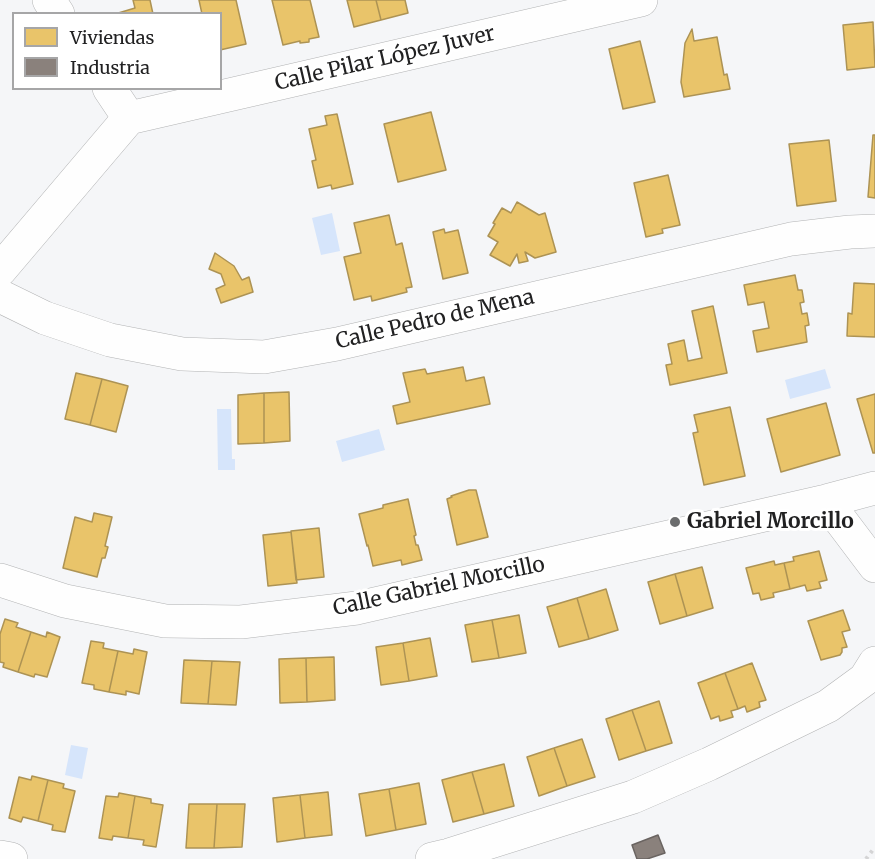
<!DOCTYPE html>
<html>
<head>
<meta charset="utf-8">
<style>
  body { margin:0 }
  #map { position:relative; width:875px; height:859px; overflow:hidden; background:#f5f6f8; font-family:Merriweather,serif }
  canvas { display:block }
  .legend { position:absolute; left:12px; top:12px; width:210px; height:78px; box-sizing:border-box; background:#fff; border:2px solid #a6a6a7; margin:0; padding:8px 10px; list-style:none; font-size:18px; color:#212122 }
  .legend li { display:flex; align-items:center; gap:12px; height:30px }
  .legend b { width:30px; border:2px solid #a6a6a7 }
</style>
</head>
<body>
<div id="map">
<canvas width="875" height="859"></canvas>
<ul class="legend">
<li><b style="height:16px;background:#e9c46a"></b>Viviendas</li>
<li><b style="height:16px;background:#8a817c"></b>Industria</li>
</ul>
</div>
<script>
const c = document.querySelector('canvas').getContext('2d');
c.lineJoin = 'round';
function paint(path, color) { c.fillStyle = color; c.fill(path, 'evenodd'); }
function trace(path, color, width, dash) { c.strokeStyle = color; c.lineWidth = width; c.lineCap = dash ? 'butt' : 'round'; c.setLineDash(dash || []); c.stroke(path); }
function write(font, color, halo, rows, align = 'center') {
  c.font = font + ' Merriweather,serif'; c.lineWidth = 6; c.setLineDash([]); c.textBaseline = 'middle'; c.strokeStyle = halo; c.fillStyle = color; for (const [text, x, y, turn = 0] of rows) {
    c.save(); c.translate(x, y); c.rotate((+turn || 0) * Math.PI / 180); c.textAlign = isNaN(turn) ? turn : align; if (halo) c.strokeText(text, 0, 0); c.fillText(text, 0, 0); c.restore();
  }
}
paint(new Path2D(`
  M 332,213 L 340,251 L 321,255 L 312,218 Z
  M 825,369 L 831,388 L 790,399 L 785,380 Z
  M 217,409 L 231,409 L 232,459 L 235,459 L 235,470 L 218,470 Z
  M 379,429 L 385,450 L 342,462 L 336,441 Z
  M 71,745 L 88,748 L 82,779 L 65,775 Z`), '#d6e5fb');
const homes = new Path2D(`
  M 133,0 L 150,0 L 153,14 L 115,14 L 135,8 Z
  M 199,0 L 236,0 L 246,44 L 220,50 L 220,14 L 202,14 Z
  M 272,0 L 310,0 L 319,37 L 309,39 L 309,42 L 300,43 L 300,41 L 283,45 Z
  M 347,0 L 376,0 L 381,20 L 354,27 Z
  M 376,0 L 405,0 L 408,13 L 381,20 Z
  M 873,22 L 875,67 L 847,70 L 843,25 Z
  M 692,29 L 694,41 L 717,37 L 724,75 L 727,74 L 730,89 L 684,97 L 681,82 L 685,43 Z
  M 640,41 L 655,102 L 623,109 L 609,49 Z
  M 431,112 L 446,170 L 398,182 L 384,124 Z
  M 337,114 L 353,184 L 332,189 L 331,185 L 318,188 L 312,161 L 316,160 L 309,129 L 327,125 L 325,116 Z
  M 873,135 L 875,135 L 875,198 L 868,197 Z
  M 829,140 L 836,201 L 797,206 L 789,144 Z
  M 668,175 L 680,225 L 662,229 L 663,233 L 646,237 L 634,183 Z
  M 517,202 L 539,215 L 545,213 L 556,252 L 535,258 L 525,252 L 528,261 L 519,263 L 517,254 L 510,266 L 490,255 L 498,242 L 488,236 L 495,224 L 493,223 L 502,208 L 511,213 Z
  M 389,215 L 396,245 L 402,243 L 412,287 L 406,288 L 407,292 L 372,301 L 371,296 L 354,300 L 344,257 L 361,253 L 354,223 Z
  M 444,229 L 445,233 L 458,230 L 468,273 L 443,279 L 433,232 Z
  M 215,253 L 234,266 L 242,280 L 249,277 L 253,292 L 221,303 L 216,289 L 225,285 L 221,274 L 209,269 Z
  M 795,275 L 798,290 L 802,290 L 804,302 L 800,303 L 802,314 L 807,313 L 809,325 L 805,326 L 807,342 L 757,352 L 753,331 L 769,328 L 764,302 L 748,305 L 744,285 Z
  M 854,283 L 875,284 L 875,337 L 847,336 L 848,313 L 852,314 Z
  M 713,306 L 727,373 L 670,385 L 666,365 L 672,364 L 668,344 L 684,340 L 688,361 L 702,358 L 692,311 Z
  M 463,367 L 466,381 L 484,377 L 490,404 L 397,424 L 393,406 L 410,402 L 403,373 L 425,369 L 427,374 Z
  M 76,373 L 102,379 L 90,425 L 65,419 Z
  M 102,379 L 128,386 L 116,432 L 90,425 Z
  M 289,392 L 290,441 L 264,443 L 264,393 Z
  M 264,393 L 264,443 L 238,444 L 238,395 Z
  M 875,394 L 875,453 L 873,453 L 857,399 Z
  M 826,403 L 840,455 L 781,472 L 767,419 Z
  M 730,407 L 745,476 L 704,485 L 693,433 L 698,432 L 694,415 Z
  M 469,490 L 476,490 L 488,537 L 457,545 L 447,499 L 452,497 L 451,496 Z
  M 408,499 L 416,535 L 414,536 L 416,545 L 418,545 L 422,560 L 402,565 L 401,560 L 373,566 L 368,545 L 367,546 L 359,514 L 383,508 L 383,505 Z
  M 94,513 L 112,517 L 105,546 L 108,547 L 105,558 L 102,558 L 97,577 L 63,568 L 75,517 L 92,522 Z
  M 319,528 L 324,577 L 296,580 L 291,531 Z
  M 291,532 L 297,583 L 268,586 L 263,535 Z
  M 819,551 L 827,580 L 819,582 L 821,588 L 807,591 L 805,585 L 790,589 L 784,563 L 794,561 L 793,557 Z
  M 774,561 L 775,565 L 784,563 L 790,589 L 773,593 L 774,597 L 761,600 L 759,593 L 753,594 L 746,568 Z
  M 702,567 L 713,608 L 687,616 L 675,574 Z
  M 675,574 L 687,616 L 660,624 L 648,582 Z
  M 606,589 L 618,630 L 589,639 L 577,598 Z
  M 577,598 L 589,639 L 559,647 L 547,607 Z
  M 843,610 L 850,630 L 842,632 L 847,647 L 842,648 L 842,652 L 840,655 L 821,660 L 808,621 Z
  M 519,615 L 526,653 L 499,658 L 492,620 Z
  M 5,619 L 18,623 L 16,627 L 31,632 L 18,672 L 3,667 L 4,663 L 0,662 L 0,634 Z
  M 492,620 L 499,658 L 472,662 L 465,625 Z
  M 31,632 L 46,637 L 47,632 L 60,637 L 47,677 L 35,674 L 34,677 L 18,672 Z
  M 430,638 L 437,676 L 409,681 L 403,643 Z
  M 91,641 L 104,643 L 103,648 L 118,651 L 109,692 L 94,689 L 94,685 L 82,683 Z
  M 403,643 L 409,681 L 381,685 L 376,647 Z
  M 134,649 L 147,652 L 139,694 L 126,691 L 126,695 L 109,692 L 118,651 L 133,654 Z
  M 334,657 L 335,700 L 307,702 L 306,658 Z
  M 306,658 L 307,702 L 280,703 L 279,659 Z
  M 184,660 L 212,661 L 208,704 L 181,703 Z
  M 212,661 L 240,662 L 236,705 L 208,704 Z
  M 752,663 L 766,700 L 759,702 L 760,707 L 747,712 L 745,706 L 738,709 L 725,673 Z
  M 725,673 L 738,709 L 731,711 L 733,717 L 720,721 L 719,716 L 711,719 L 698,683 Z
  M 659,701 L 672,743 L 646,751 L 632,710 Z
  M 632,710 L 646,751 L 619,760 L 606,719 Z
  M 582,739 L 595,777 L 567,786 L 554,748 Z
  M 554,748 L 567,786 L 539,796 L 527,757 Z
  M 504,764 L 514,806 L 484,814 L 472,772 Z
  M 472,772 L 484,814 L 453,822 L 442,780 Z
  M 32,776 L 48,780 L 38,821 L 23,817 L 21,822 L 9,818 L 19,777 L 31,780 Z
  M 48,780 L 64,784 L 63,788 L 75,791 L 65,832 L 52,830 L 53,825 L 38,821 Z
  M 419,783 L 426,824 L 396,830 L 389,789 Z
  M 389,789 L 396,830 L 366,836 L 359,794 Z
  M 328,792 L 332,835 L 305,838 L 300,795 Z
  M 119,793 L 135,796 L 128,838 L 113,836 L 112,840 L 99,838 L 106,796 L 118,797 Z
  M 300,795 L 305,838 L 277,842 L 273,798 Z
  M 135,796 L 151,799 L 151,803 L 163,805 L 156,847 L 143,845 L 144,840 L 128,838 Z
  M 189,804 L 217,804 L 214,848 L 186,848 Z
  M 217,804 L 245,804 L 242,847 L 214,848 Z`);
paint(homes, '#e9c46a');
trace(homes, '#ad9354', 1.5);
const industry = new Path2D(`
  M 658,835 L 665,853 L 647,859 L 637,859 L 632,845 Z`);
paint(industry, '#8a817c');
trace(industry, '#6a6461', 1.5);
const minor = new Path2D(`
  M 49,0 L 58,14
  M 109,88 L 129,118
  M 129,118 L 641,0
  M 0,270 L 129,118
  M 0,296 L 45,318 L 110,340 L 182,354 L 264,357 L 337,344 L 791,239 L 850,232 L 875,231
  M 826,501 L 875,566
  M 0,580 L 65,601 L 165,621 L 241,622 L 357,608 L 826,501 L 875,488
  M 0,857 L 11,859
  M 432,859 L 449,855 L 633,797 L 709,764 L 828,706 L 865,679 L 875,663`);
trace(minor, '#b2b3b4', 34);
trace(new Path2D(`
  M 866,859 L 875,847`), '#d4d4d5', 4, [3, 4.5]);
trace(minor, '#fefefe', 33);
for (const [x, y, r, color] of [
  [675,522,6,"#6b6c6d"]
]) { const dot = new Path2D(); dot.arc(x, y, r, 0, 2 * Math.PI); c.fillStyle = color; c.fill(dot); trace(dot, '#fff', 2); }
write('21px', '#212122', '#fff', [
  ["Calle Pilar López Juver",385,59,-13],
  ["Calle Pedro de Mena",435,320,-13],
  ["Calle Gabriel Morcillo",439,587,-12]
]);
write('bold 21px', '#212122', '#fff', [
  ["Gabriel Morcillo",687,522]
], 'left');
</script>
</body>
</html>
